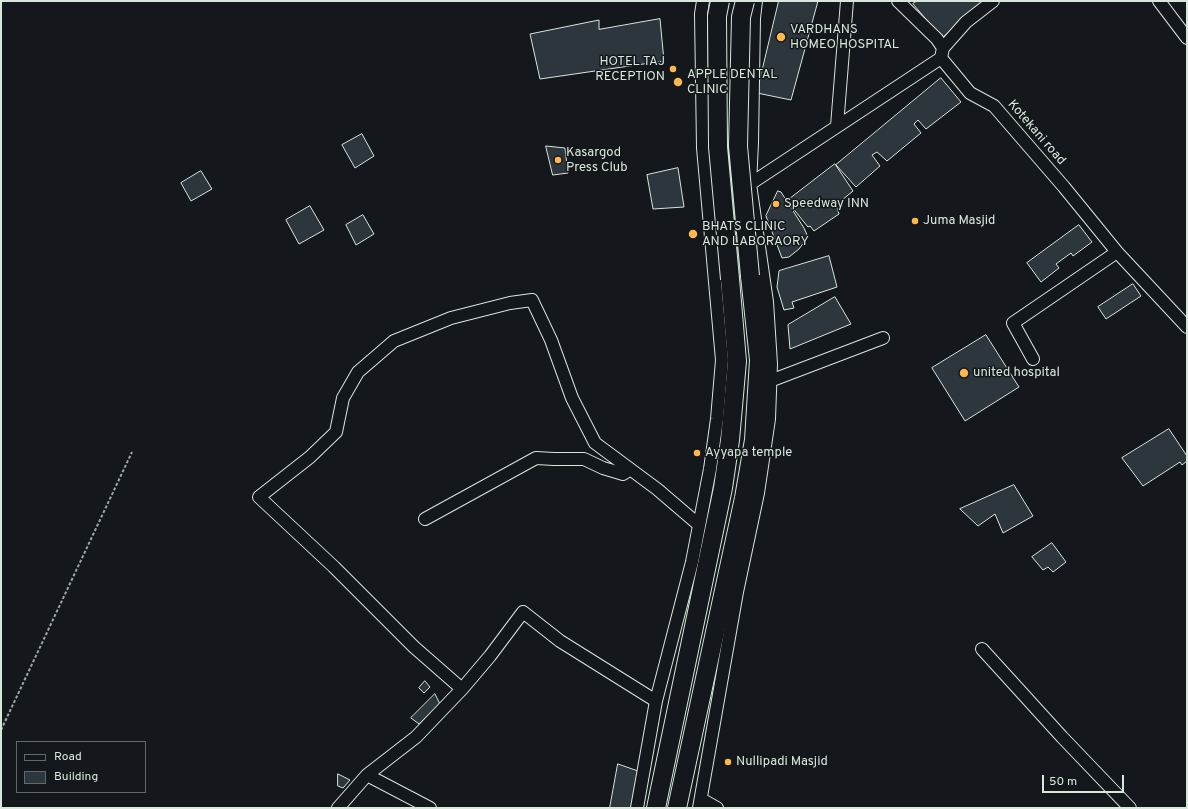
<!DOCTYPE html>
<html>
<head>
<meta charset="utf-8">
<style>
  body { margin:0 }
  #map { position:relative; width:1188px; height:809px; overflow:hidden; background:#14181c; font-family:Overpass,sans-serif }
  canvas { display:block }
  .frame { position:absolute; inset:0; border:2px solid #d8e6dc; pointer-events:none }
  .legend { position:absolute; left:16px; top:741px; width:130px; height:52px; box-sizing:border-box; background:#14181c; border:1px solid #626a69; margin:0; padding:5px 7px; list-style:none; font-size:12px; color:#d8e6dc }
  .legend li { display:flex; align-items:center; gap:8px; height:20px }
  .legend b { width:20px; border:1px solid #626a69 }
  .scale { position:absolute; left:1042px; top:775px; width:82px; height:18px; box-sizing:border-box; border:2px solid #d8e6dc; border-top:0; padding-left:5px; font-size:12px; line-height:14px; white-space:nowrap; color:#d8e6dc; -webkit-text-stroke:3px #14181c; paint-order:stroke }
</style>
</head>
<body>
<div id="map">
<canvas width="1188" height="809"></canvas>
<div class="frame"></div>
<ul class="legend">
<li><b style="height:5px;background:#14181c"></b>Road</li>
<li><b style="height:11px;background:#2c363c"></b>Building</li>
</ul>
<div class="scale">50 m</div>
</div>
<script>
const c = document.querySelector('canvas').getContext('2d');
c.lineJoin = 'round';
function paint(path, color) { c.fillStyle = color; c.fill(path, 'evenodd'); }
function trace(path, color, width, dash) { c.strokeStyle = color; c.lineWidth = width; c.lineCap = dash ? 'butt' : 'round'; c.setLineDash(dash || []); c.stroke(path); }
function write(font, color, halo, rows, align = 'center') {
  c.font = font + ' Overpass,sans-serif'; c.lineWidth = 3; c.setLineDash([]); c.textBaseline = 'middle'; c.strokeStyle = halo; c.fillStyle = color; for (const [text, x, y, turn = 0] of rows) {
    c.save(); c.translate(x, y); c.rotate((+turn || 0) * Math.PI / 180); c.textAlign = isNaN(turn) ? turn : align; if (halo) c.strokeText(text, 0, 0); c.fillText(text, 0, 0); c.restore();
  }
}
const building = new Path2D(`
  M 779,1 L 818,1 L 791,100 L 757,93 Z
  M 917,1 L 985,1 L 942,38 L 913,4 Z
  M 660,19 L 664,61 L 540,79 L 530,34 L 599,20 L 599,29 Z
  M 941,78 L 961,102 L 926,129 L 918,120 L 914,124 L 921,133 L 887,161 L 877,152 L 872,155 L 880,166 L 856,187 L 836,165 Z
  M 362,134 L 374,156 L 355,168 L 342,145 Z
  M 546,146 L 565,148 L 568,173 L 553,175 Z
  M 835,164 L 853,191 L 836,205 L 839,214 L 814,231 L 810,226 L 808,227 L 787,201 Z
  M 678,168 L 684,207 L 653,209 L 647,175 Z
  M 201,171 L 212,189 L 191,201 L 181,183 Z
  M 778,191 L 781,192 L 804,228 L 808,237 L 799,249 L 789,257 L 782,258 L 766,216 Z
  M 310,206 L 324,230 L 299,244 L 286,220 Z
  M 363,215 L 374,234 L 356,245 L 346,225 Z
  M 1079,225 L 1092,242 L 1073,256 L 1071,253 L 1056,264 L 1059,268 L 1041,282 L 1027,263 Z
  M 829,256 L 837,287 L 792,302 L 794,308 L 784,310 L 777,287 L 779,271 Z
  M 1133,284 L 1141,296 L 1106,319 L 1098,307 Z
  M 835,297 L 851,324 L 790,349 L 788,325 Z
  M 986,335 L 1019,387 L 965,421 L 932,368 Z
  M 1169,429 L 1187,456 L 1187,461 L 1182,465 L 1180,462 L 1143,486 L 1122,458 Z
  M 1014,485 L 1033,516 L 1003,533 L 995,514 L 978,526 L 960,509 Z
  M 1052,543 L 1066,562 L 1053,572 L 1048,567 L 1043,570 L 1032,557 Z
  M 425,681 L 430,687 L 424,693 L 419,688 Z
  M 435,694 L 440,704 L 419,724 L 411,718 Z
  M 618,764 L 638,771 L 631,808 L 610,808 Z
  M 338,774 L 350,780 L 343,788 L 338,786 Z`);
paint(building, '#2c363c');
trace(building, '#d8e6dc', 1);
const minor = new Path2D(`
  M 898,1 L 937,39 L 943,48
  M 1159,1 L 1187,38
  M 941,58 L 943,48 L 966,22 L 993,1
  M 837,126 L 847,1
  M 750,184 L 941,58 L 970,93 L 994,106 L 1064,187 L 1117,252 L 1187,327
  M 1033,359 L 1013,323 L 1117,252
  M 770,381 L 883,338
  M 425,519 L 536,458 L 554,459 L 584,459 L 603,468 L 623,474 L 629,470
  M 982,649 L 1062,737 L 1130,808
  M 656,701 L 560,641 L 523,612 L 490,656 L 462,689 L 414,647 L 334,567 L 259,497 L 310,457 L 336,432 L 343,398 L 358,372 L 394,341 L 451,318 L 510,303 L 532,300 L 551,340 L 572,398 L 595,443 L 657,489 L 699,525
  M 701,799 L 717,808
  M 338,808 L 367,775
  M 430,808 L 367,775 L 416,737 L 462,689
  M 637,808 L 656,701 L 692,562 L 710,469 L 717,419 L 722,360 L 703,148 L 701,14 L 703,1
  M 699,808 L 737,592 L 758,493 L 769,419 L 771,364 L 767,302 L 750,184 L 752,143 L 754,18 L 756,1`);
const highway = new Path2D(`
  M 656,808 L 723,488 L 730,440 L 737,361 L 730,279
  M 677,808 L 744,498 L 754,440 L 759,360 L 750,276`);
trace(minor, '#d8e6dc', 14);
trace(highway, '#d8e6dc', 20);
trace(new Path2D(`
  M 1,730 L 132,452`), '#9da8a2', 2, [3, 2]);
trace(minor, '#14181c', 12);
trace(highway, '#14181c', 18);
const highwayBridge = new Path2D(`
  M 720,1 L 717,16 L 718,147 L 730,279
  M 745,1 L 741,17 L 738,146 L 750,276`);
trace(highwayBridge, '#d8e6dc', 20, []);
trace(highwayBridge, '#14181c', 18);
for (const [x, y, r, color] of [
  [781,37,5,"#ffb74d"],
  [673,69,4,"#ffb74d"],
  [678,82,5,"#ffb74d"],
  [558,160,4,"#ffb74d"],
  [776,204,4,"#ffb74d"],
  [915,221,4,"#ffb74d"],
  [693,234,5,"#ffb74d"],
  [964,373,5,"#ffb74d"],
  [697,453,4,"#ffb74d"],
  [728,762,4,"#ffb74d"]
]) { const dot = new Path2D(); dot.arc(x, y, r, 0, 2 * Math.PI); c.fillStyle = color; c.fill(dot); trace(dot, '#14181c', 1.5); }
write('13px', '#d8e6dc', '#14181c', [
  ["VARDHANS",790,30],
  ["HOMEO HOSPITAL",790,45],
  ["HOTEL TAJ",665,62,"right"],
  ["RECEPTION",665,77,"right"],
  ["APPLE DENTAL",687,75],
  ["CLINIC",687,90],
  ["Kasargod",566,153],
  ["Press Club",566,168],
  ["Speedway INN",784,204],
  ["Juma Masjid",923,221],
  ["BHATS CLINIC",702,227],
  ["AND LABORAORY",702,242],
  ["united hospital",973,373],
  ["Ayyapa temple",705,453],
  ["Nullipadi Masjid",736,762]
], 'left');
write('13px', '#d8e6dc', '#14181c', [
  ["Kotekani road",1036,133,49]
]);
</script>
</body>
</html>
